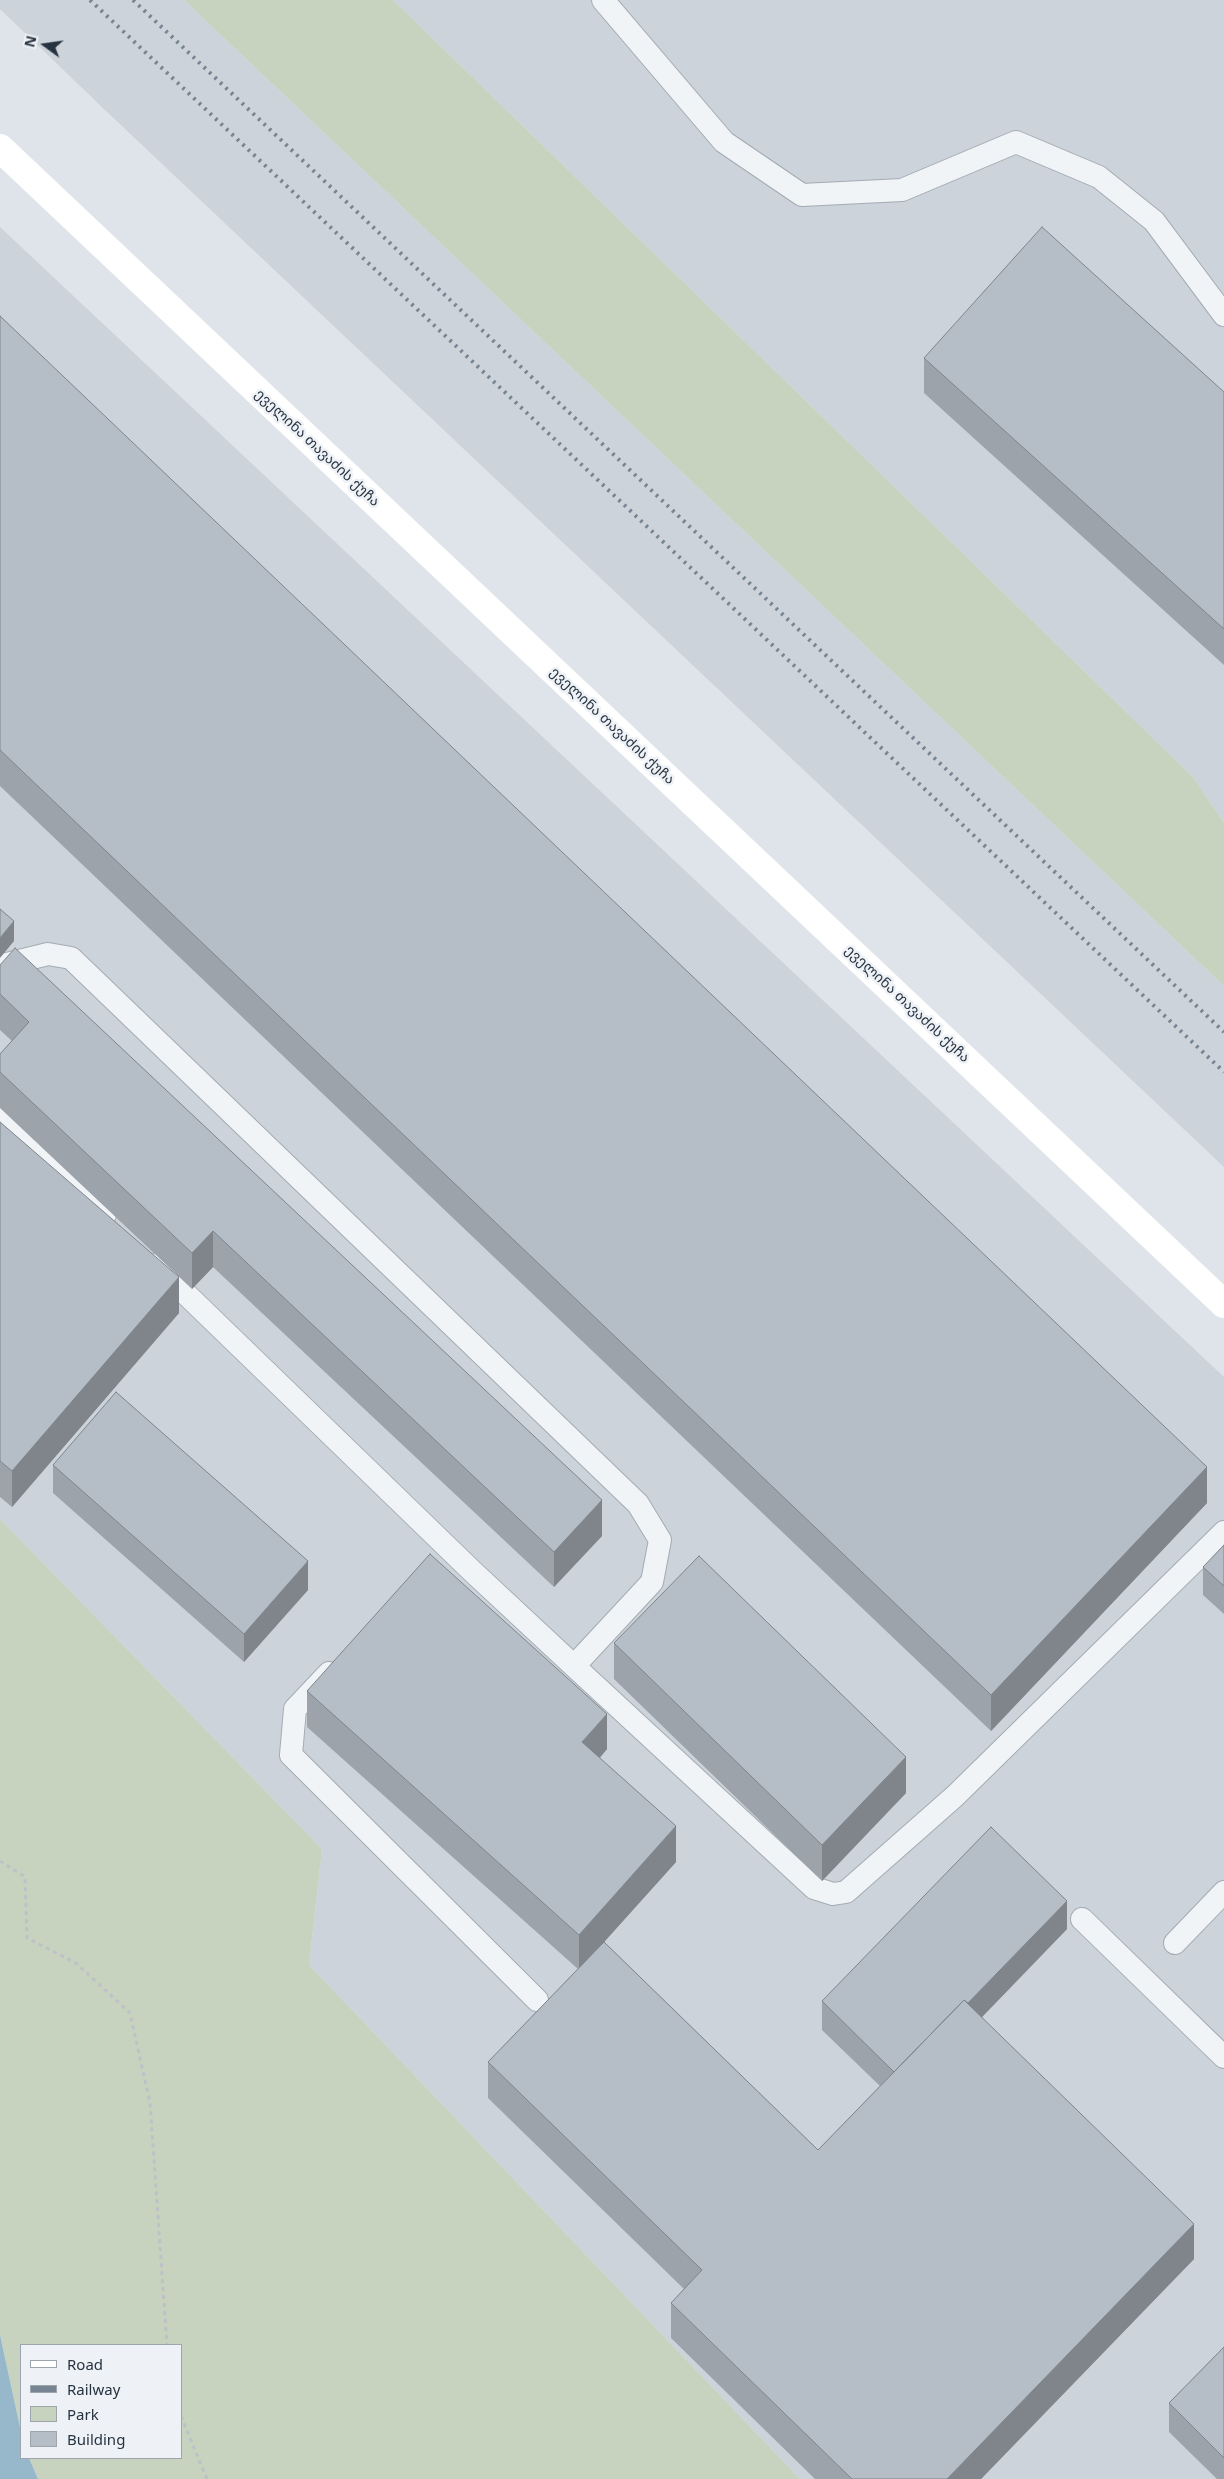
<!DOCTYPE html>
<html>
<head>
<meta charset="utf-8">
<style>
  body { margin:0 }
  #map { position:relative; width:1224px; height:2479px; overflow:hidden; background:#dee4e9; font-family:"Noto Sans",sans-serif }
  canvas { display:block }
  .legend { position:absolute; left:20px; top:2344px; width:162px; height:115px; box-sizing:border-box; background:#eef2f6; border:1px solid #9ea6ad; margin:0; padding:6px 9px; list-style:none; font-size:15px; color:#273340 }
  .legend li { display:flex; align-items:center; gap:10px; height:25px }
  .legend b { width:25px; border:1px solid #9ea6ad }
  .north { position:absolute; left:20px; top:20px; width:50px; height:50px; -webkit-text-stroke:4px #eef2f6; paint-order:stroke; rotate:284deg; font-size:14px; font-weight:700; line-height:20px; text-align:center; color:#273340 }
  .north::after { content:''; display:block; margin:auto; width:18px; height:22px; background:#273340; clip-path:polygon(50% 0,100% 100%,50% 72%,0 100%) }
</style>
</head>
<body>
<div id="map">
<canvas width="1224" height="2479"></canvas>
<ul class="legend">
<li><b style="height:6px;background:#fff"></b>Road</li>
<li><b style="height:6px;background:#778593"></b>Railway</li>
<li><b style="height:14px;background:#c7d3bf"></b>Park</li>
<li><b style="height:14px;background:#b5bec6"></b>Building</li>
</ul>
<div class="north">N</div>
</div>
<script>
const context = document.querySelector('canvas').getContext('2d');
context.lineJoin = 'round';
function fill(path, color) { context.fillStyle = color; context.fill(path, 'evenodd'); }
const poly = rows => new Path2D(rows.map(r => 'M' + r).join(''));
function stroke(path, color, width, dash) { context.strokeStyle = color; context.lineWidth = width; context.lineCap = dash ? 'butt' : 'round'; context.setLineDash(dash || []); context.stroke(path); }
function write(font, color, halo, rows, align = 'center') {
  context.font = font + ' "Noto Sans","Noto Sans Georgian",sans-serif'; context.lineWidth = 5; context.setLineDash([]); context.textBaseline = 'middle'; context.strokeStyle = halo; context.fillStyle = color; for (const [text, x, y, turn = 0] of rows) {
    context.save(); context.translate(x, y); context.rotate((+turn || 0) * Math.PI / 180); context.textAlign = isNaN(turn) ? turn : align; if (halo) context.strokeText(text, 0, 0); context.fillText(text, 0, 0); context.restore();
  }
}
fill(poly([
  [0,0,184,0,1224,986,1224,1167,105,110,0,9],
  [393,0,1224,0,1224,823,1192,776],
  [0,227,1224,1377,1224,2479,800,2479,309,1965,322,1849,0,1519]
]), '#ccd3db');
fill(poly([
  [184,0,393,0,1192,776,1224,823,1224,986],
  [0,1519,322,1849,309,1965,800,2479,38,2479,29,2458,181,2458,181,2345,21,2345,21,2432,0,2335]
]), '#c7d3bf');
fill(poly([
  [0,2335,21,2432,21,2458,29,2458,38,2479,0,2479]
]), '#97b7cb');
const service = poly([
  [603,0,724,142,802,195,902,190,1016,142,1099,177,1154,221,1224,315],
  [0,973,7,964,48,954,71,958,638,1504,660,1540,652,1582,574,1666],
  [0,1117,105,1215],
  [156,1265,472,1571,574,1666,814,1888,833,1894,846,1892,955,1796,1224,1532],
  [329,1673,295,1709,291,1755,537,2000],
  [1082,1919,1224,2057],
  [1175,1943,1224,1892]
]);
stroke(service, '#a3abb3', 24);
stroke(poly([
  [0,1861,25,1877,27,1938,76,1963,130,2013,150,2103,167,2345],
  [181,2416,207,2479]
]), '#bcc2c7', 3, [4, 4]);
stroke(service, '#f1f4f7', 22);
stroke(poly([
  [0,148,1224,1304]
]), '#fff', 28);
stroke(poly([
  [90,0,1224,1072],
  [133,0,1224,1032]
]), '#778593', 4, [2.5, 5]);
fill(poly([
  [0,316,1207,1503,991,1731,0,786],
  [924,358,1224,392,1224,665,924,393],
  [0,965,602,1536,554,1587,213,1267,192,1289,0,1108,0,1054,12,1041,0,1030],
  [0,1122,179,1313,12,1507,0,1497],
  [53,1465,308,1590,244,1662,53,1493],
  [1224,1545,1224,1614,1203,1595,1203,1567],
  [614,1643,906,1793,822,1881,614,1679],
  [307,1691,607,1749,600,1758,676,1862,604,1942,818,2150,880,2086,822,2030,822,2001,1067,1929,982,2017,1194,2259,981,2479,815,2479,671,2338,671,2303,684,2289,488,2098,488,2062,578,1969,307,1727],
  [1224,2347,1224,2479,1217,2479,1169,2432,1169,2403]
]), '#9ca3aa');
fill(poly([
  [14,921,14,941,0,958,0,938],
  [213,1231,213,1267,192,1289,192,1253],
  [179,1277,179,1313,12,1507,12,1471],
  [1207,1467,1207,1503,991,1731,991,1695],
  [602,1500,602,1536,554,1587,554,1552],
  [308,1561,308,1590,244,1662,244,1634],
  [607,1714,607,1749,582,1778,582,1742],
  [906,1757,906,1793,822,1881,822,1845],
  [676,1826,676,1862,579,1970,579,1935],
  [1067,1901,1067,1929,898,2104,898,2075],
  [1194,2224,1194,2259,981,2479,947,2479]
]), '#7f858b');
const building = poly([
  [1042,227,1224,392,1224,629,924,358,1042,227],
  [0,316,1207,1467,991,1695,0,750,0,316],
  [0,909,14,921,0,938,0,909],
  [15,948,602,1500,554,1552,213,1231,192,1253,0,1072,0,1054,29,1022,0,994,0,965,15,948],
  [0,1122,179,1277,12,1471,0,1461,0,1122],
  [116,1392,308,1561,244,1634,53,1465,116,1392],
  [1224,1545,1224,1586,1203,1567,1224,1545],
  [430,1554,607,1714,582,1742,676,1826,579,1935,307,1691,430,1554],
  [699,1556,906,1757,822,1845,614,1643,699,1556],
  [991,1827,1067,1901,968,2003,964,2000,894,2072,822,2001,991,1827],
  [604,1942,818,2150,964,2000,1194,2224,947,2479,852,2479,671,2303,702,2270,488,2062,604,1942],
  [1224,2347,1224,2458,1169,2403,1224,2347]
]);
fill(building, '#b5bec6');
stroke(building, '#7f858b', 1);
write('14px', '#273340', '#eef2f6', [
  ["ეველინა თავაძის ქუჩა",317,448,43],
  ["ეველინა თავაძის ქუჩა",612,726,43],
  ["ეველინა თავაძის ქუჩა",907,1004,43]
]);
</script>
</body>
</html>
